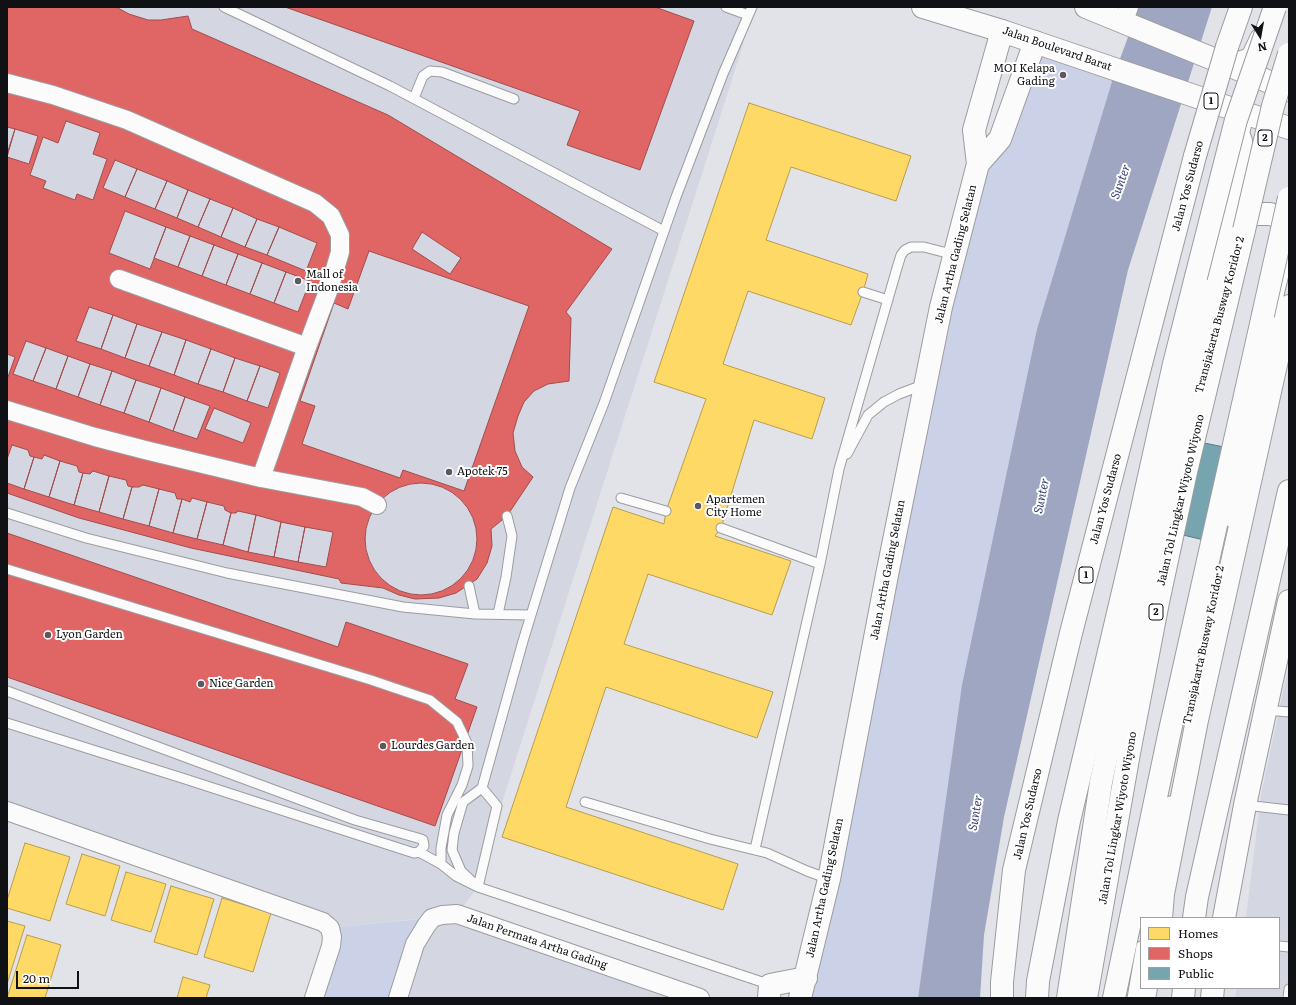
<!DOCTYPE html>
<html>
<head>
<meta charset="utf-8">
<style>
  body { margin:0 }
  #map { position:relative; width:1296px; height:1005px; overflow:hidden; background:#e2e3e8; font-family:Literata,serif }
  canvas { display:block }
  .frame { position:absolute; inset:0; border:8px solid #101114; pointer-events:none }
  .legend { position:absolute; left:1140px; top:917px; width:140px; height:72px; box-sizing:border-box; background:#fff; border:1px solid #9fa0a1; margin:0; padding:5px 7px; list-style:none; font-size:12px; color:#101114 }
  .legend li { display:flex; align-items:center; gap:8px; height:20px }
  .legend b { width:20px; border:1px solid #9fa0a1 }
  .north { position:absolute; left:1240px; top:16px; width:40px; height:40px; -webkit-text-stroke:3px #fff; paint-order:stroke; rotate:169deg; font-size:11px; font-weight:700; line-height:16px; text-align:center; color:#101114 }
  .north::after { content:''; display:block; margin:auto; width:14px; height:18px; background:#101114; clip-path:polygon(50% 0,100% 100%,50% 72%,0 100%) }
  .scale { position:absolute; left:16px; top:971px; width:63px; height:18px; box-sizing:border-box; border:2px solid #101114; border-top:0; padding-left:5px; font-size:12px; line-height:14px; white-space:nowrap; color:#101114; -webkit-text-stroke:3px #fff; paint-order:stroke }
</style>
</head>
<body>
<div id="map">
<canvas width="1296" height="1005"></canvas>
<div class="frame"></div>
<ul class="legend">
<li><b style="height:11px;background:#ffd966"></b>Homes</li>
<li><b style="height:11px;background:#e06666"></b>Shops</li>
<li><b style="height:11px;background:#76a5af"></b>Public</li>
</ul>
<div class="north">N</div>
<div class="scale">20 m</div>
</div>
<script>
const context = document.querySelector('canvas').getContext('2d');
context.lineJoin = 'round';
function fill(path, color) { context.fillStyle = color; context.fill(path, 'evenodd'); }
const poly = rows => new Path2D(rows.map(r => 'M' + r).join(''));
function stroke(path, color, width, dash) { context.strokeStyle = color; context.lineWidth = width; context.lineCap = dash ? 'butt' : 'round'; context.setLineDash(dash || []); context.stroke(path); }
function write(font, color, halo, rows, align = 'center') {
  context.font = font + ' Literata,serif'; context.lineWidth = 4; context.setLineDash([]); context.textBaseline = 'middle'; context.strokeStyle = halo; context.fillStyle = color; for (const [text, x, y, turn = 0] of rows) {
    context.save(); context.translate(x, y); context.rotate((+turn || 0) * Math.PI / 180); context.textAlign = isNaN(turn) ? turn : align; if (halo) context.strokeText(text, 0, 0); context.fillText(text, 0, 0); context.restore();
  }
}
fill(poly([
  [7,7,755,7,480,872,478,887,457,914,700,998,402,998,436,917,330,928,7,811],
  [1289,664,1289,998,1235,998,1237,988,1279,988,1279,918,1246,918,1261,795]
]), '#d4d7e2');
fill(poly([
  [1035,42,1113,78,1037,329,929,930,918,998,800,998,978,164],
  [432,918,402,998,314,998,330,928]
]), '#cbd1e6');
fill(poly([
  [1139,7,1212,7,1128,270,1004,817,984,935,980,998,918,998,962,685,1037,329,1113,78]
]), '#9fa6c1');
const homes = poly([
  [749,103,911,156,896,201,791,167,766,240,868,274,863,292,851,325,748,291,723,364,825,398,812,439,754,420,721,528,715,536,791,561,772,615,648,574,624,644,773,692,757,738,606,687,566,807,738,864,723,910,502,837,613,507,664,524,666,511,706,399,654,382,749,103],
  [7,570,100,603,69,689,7,668,7,570],
  [159,621,275,661,244,748,128,707,159,621],
  [341,682,455,723,426,808,310,768,341,682],
  [25,843,70,857,50,921,7,908,7,900,25,843],
  [82,854,120,866,105,916,66,904,82,854],
  [126,872,166,884,151,932,111,920,126,872],
  [171,886,214,899,197,955,154,942,171,886],
  [222,898,271,913,253,972,204,957,222,898],
  [7,921,25,926,7,984,7,921],
  [27,935,61,945,45,998,7,998,27,935],
  [183,977,210,985,206,998,177,998,183,977]
]);
fill(homes, '#ffd966');
stroke(homes, '#b79d4d', 1);
const shops = poly([
  [7,7,116,7,129,14,148,20,161,20,188,16,192,29,388,115,612,249,566,312,571,318,569,381,548,384,534,391,524,402,518,416,513,433,515,451,522,467,533,477,507,516,491,529,492,546,487,563,477,579,456,593,439,598,415,599,399,595,383,588,341,583,339,579,191,548,79,518,7,493,7,7],
  [285,7,655,7,694,21,640,170,567,145,580,111,285,7],
  [66,121,100,133,93,154,107,159,93,200,77,194,75,200,43,188,46,181,30,175,43,137,58,143,66,121],
  [7,127,15,129,7,154,7,127],
  [15,129,38,136,29,164,7,157,15,129],
  [115,160,137,169,125,197,103,188,115,160],
  [137,169,167,181,155,209,125,197,137,169],
  [167,181,188,190,177,218,155,209,167,181],
  [188,190,210,199,198,227,177,218,188,190],
  [210,199,233,208,221,237,198,227,210,199],
  [233,208,257,219,245,247,221,237,233,208],
  [125,211,166,227,150,269,109,253,125,211],
  [257,219,279,227,267,255,245,247,257,219],
  [166,227,190,236,178,267,154,258,166,227],
  [279,227,317,243,306,271,267,255,279,227],
  [422,232,461,258,450,274,412,249,422,232],
  [190,236,214,245,202,276,178,267,190,236],
  [214,245,238,254,226,285,202,276,214,245],
  [369,251,529,306,464,491,403,470,400,478,302,444,315,406,300,401,334,303,348,309,369,251],
  [238,254,262,263,250,294,226,285,238,254],
  [262,263,286,272,274,303,250,294,262,263],
  [286,272,310,281,298,312,274,303,286,272],
  [89,307,113,315,101,349,76,341,89,307],
  [113,315,137,324,125,358,101,349,113,315],
  [137,324,162,332,149,366,125,358,137,324],
  [162,332,186,340,174,375,149,366,162,332],
  [186,340,211,349,198,384,174,375,186,340],
  [26,341,46,348,33,381,13,374,26,341],
  [46,348,68,356,56,389,33,381,46,348],
  [211,349,235,358,223,392,198,384,211,349],
  [7,354,15,357,8,377,7,377,7,354],
  [68,356,90,364,78,397,56,389,68,356],
  [235,358,260,366,247,401,223,392,235,358],
  [90,364,112,371,100,405,78,397,90,364],
  [260,366,280,373,268,408,247,401,260,366],
  [112,371,136,380,124,413,100,405,112,371],
  [136,380,161,388,149,422,124,413,136,380],
  [161,388,185,397,173,431,149,422,161,388],
  [185,397,210,406,197,439,173,431,185,397],
  [214,408,251,423,243,443,205,429,214,408],
  [12,445,28,450,30,456,34,457,24,489,7,483,7,459,12,445],
  [44,455,60,461,49,497,24,489,34,457,42,459,44,455],
  [60,461,77,466,79,472,83,473,74,505,49,497,60,461],
  [93,471,109,476,99,512,74,505,83,473,90,474,93,471],
  [109,476,126,480,128,486,132,487,123,519,99,512,109,476],
  '365 539a56 56 0 1 1 112 0a56 56 0 1 1-112 0Z',
  [143,485,159,489,149,526,123,519,132,487,139,487,143,485],
  [159,489,175,493,177,499,182,499,173,533,149,526,159,489],
  [192,498,207,502,197,539,173,533,182,499,190,502,192,498],
  [207,502,224,506,225,510,231,513,223,545,197,539,207,502],
  [238,511,256,515,248,552,223,545,231,513,236,513,238,511],
  [256,515,281,522,274,557,248,552,256,515],
  [281,522,305,527,298,562,274,557,281,522],
  [305,527,333,532,326,567,298,562,305,527],
  [7,533,338,647,346,622,468,664,455,699,477,707,435,826,7,677,7,533]
]);
fill(shops, '#e06666');
stroke(shops, '#a24c4d', 1);
const public = poly([
  [1199,442,1229,448,1208,541,1179,534,1199,442]
]);
fill(public, '#76a5af');
stroke(public, '#577980', 1);
const service = poly([
  [224,7,390,86,664,231],
  [726,7,748,15],
  [414,98,423,76,430,71,442,72,514,99],
  [863,292,888,300],
  [847,454,868,415,884,402,899,394,923,385],
  [621,498,666,511],
  [7,513,86,538,227,573,403,607,475,614,530,615],
  [1230,522,1279,295,1289,254],
  [721,528,820,564],
  [7,569,371,680,430,700,457,722,467,743,468,766,462,785,447,815,441,848,441,864],
  [469,586,475,614],
  [498,614,506,577,512,536,507,516],
  [7,691,355,820,421,839,423,840,424,846,419,852,414,853,182,778,7,723],
  [1266,710,1289,712],
  [585,802,710,839,767,853,807,871,829,879],
  [1245,805,1289,810],
  [755,849,820,564,839,469,897,268,901,255,905,250,911,247,924,247,943,252,956,253],
  [419,852,441,864,456,876,478,887,771,985],
  [478,887,461,871,452,850,454,833,463,802,482,788,523,641,570,488,604,403,676,197,723,74,752,7],
  [478,887,497,806,482,788],
  [1146,918,1170,801],
  [1279,946,1289,947],
  [1132,998,1141,946],
  [1288,998,1289,989]
]);
const minor = poly([
  [1123,23,1129,7],
  [7,83,53,95,127,120,315,203,331,216,340,235,340,252,330,286,307,347,261,478],
  [119,279,307,347],
  [7,410,95,437,145,450,261,478,362,497,377,505],
  [7,811,323,922,330,928,332,937,331,946,314,998],
  [398,998,415,944,426,926,432,918,442,915,457,914,700,998]
]);
const tertiary = poly([
  [978,164,1000,139,1035,42],
  [769,998,770,985,806,978],
  [800,998,829,879,887,575,941,307,978,164,974,130,1002,31]
]);
const secondary = poly([
  [923,7,1002,31,1289,128],
  [1086,7,1289,90]
]);
const trunk = poly([
  [1227,47,1241,7],
  [1230,65,1248,60,1253,56,1261,39],
  [1231,224,1242,218,1256,214,1270,214,1283,218,1289,222],
  [1161,918,1163,894,1197,720,1289,306],
  [1194,918,1197,897,1289,491],
  [1224,918,1245,805,1289,601],
  [1002,998,1002,982,1014,870,1071,633,1195,156],
  [1068,998,1101,782,1184,387,1235,206,1241,154,1241,141,1238,133,1242,117],
  [1144,998,1146,988],
  [1183,998,1184,988],
  [1212,998,1213,988]
]);
const motorway = poly([
  [1037,998,1038,981,1069,821,1131,558,1174,364,1196,277],
  [1086,998,1129,753,1158,602,1186,472,1244,230],
  [1114,998,1169,735,1263,315]
]);
stroke(service, '#9a9c9f', 11);
stroke(minor, '#9a9c9f', 20);
stroke(tertiary, '#9a9c9f', 24);
stroke(secondary, '#9a9c9f', 24);
stroke(trunk, '#9a9c9f', 24);
stroke(motorway, '#9a9c9f', 24);
stroke(service, '#fbfbfc', 9);
stroke(minor, '#fbfbfc', 18);
stroke(tertiary, '#fbfbfc', 22);
stroke(secondary, '#fbfbfc', 22);
stroke(trunk, '#fbfbfc', 22);
stroke(motorway, '#fbfbfc', 22);
const trunkBridge = poly([
  [1195,156,1227,47]
]);
const motorwayBridge = poly([
  [1244,230,1273,106,1289,54],
  [1196,277,1236,120,1275,7],
  [1263,315,1289,198]
]);
stroke(trunkBridge, '#9a9c9f', 24, []);
stroke(motorwayBridge, '#9a9c9f', 24, []);
stroke(trunkBridge, '#fbfbfc', 22);
stroke(motorwayBridge, '#fbfbfc', 22);
for (const [x, y, r, color] of [
  [1063,75,4,"#5a5a5e"],
  [298,281,4,"#5a5a5e"],
  [449,472,4,"#5a5a5e"],
  [698,506,4,"#5a5a5e"],
  [48,635,4,"#5a5a5e"],
  [201,684,4,"#5a5a5e"],
  [383,746,4,"#5a5a5e"]
]) { const dot = new Path2D(); dot.arc(x, y, r, 0, 2 * Math.PI); context.fillStyle = color; context.fill(dot); stroke(dot, '#fff', 1.5); }
for (const [x, y, w] of [
  [1211,101,14],
  [1265,138,14],
  [1086,575,14],
  [1156,612,14]
]) { const box = new Path2D(); box.roundRect(x - w / 2, y - 8, w, 16, 3); context.fillStyle = '#fff'; context.fill(box); stroke(box, '#101114', 1); }
write('bold 10px', '#101114', null, [
  ["1",1211,101],
  ["2",1265,138],
  ["1",1086,575],
  ["2",1156,612]
]);
write('11px', '#101114', '#fff', [
  ["Jalan Boulevard Barat",1057,49,19],
  ["Jalan Yos Sudarso",1188,186,-75],
  ["Jalan Artha Gading Selatan",956,254,-76],
  ["Transjakarta Busway Koridor 2",1220,315,-75],
  ["Jalan Yos Sudarso",1106,499,-75],
  ["Jalan Tol Lingkar Wiyoto Wiyono",1181,500,-77],
  ["Jalan Artha Gading Selatan",888,570,-79],
  ["Transjakarta Busway Koridor 2",1204,645,-78],
  ["Jalan Yos Sudarso",1028,814,-77],
  ["Jalan Tol Lingkar Wiyoto Wiyono",1118,818,-80],
  ["Jalan Artha Gading Selatan",825,888,-78],
  ["Jalan Permata Artha Gading",537,942,19]
]);
write('11px', '#101114', '#fff', [
  ["MOI Kelapa",1055,69,"right"],
  ["Gading",1055,82,"right"],
  ["Mall of",306,275],
  ["Indonesia",306,288],
  ["Apotek 75",457,472],
  ["Apartemen",706,500],
  ["City Home",706,513],
  ["Lyon Garden",56,635],
  ["Nice Garden",209,684],
  ["Lourdes Garden",391,746]
], 'left');
write('italic 12px', '#374273', '#fff', [
  ["Sunter",1121,182,-70],
  ["Sunter",1042,496,-78],
  ["Sunter",976,813,-80]
]);
</script>
</body>
</html>
